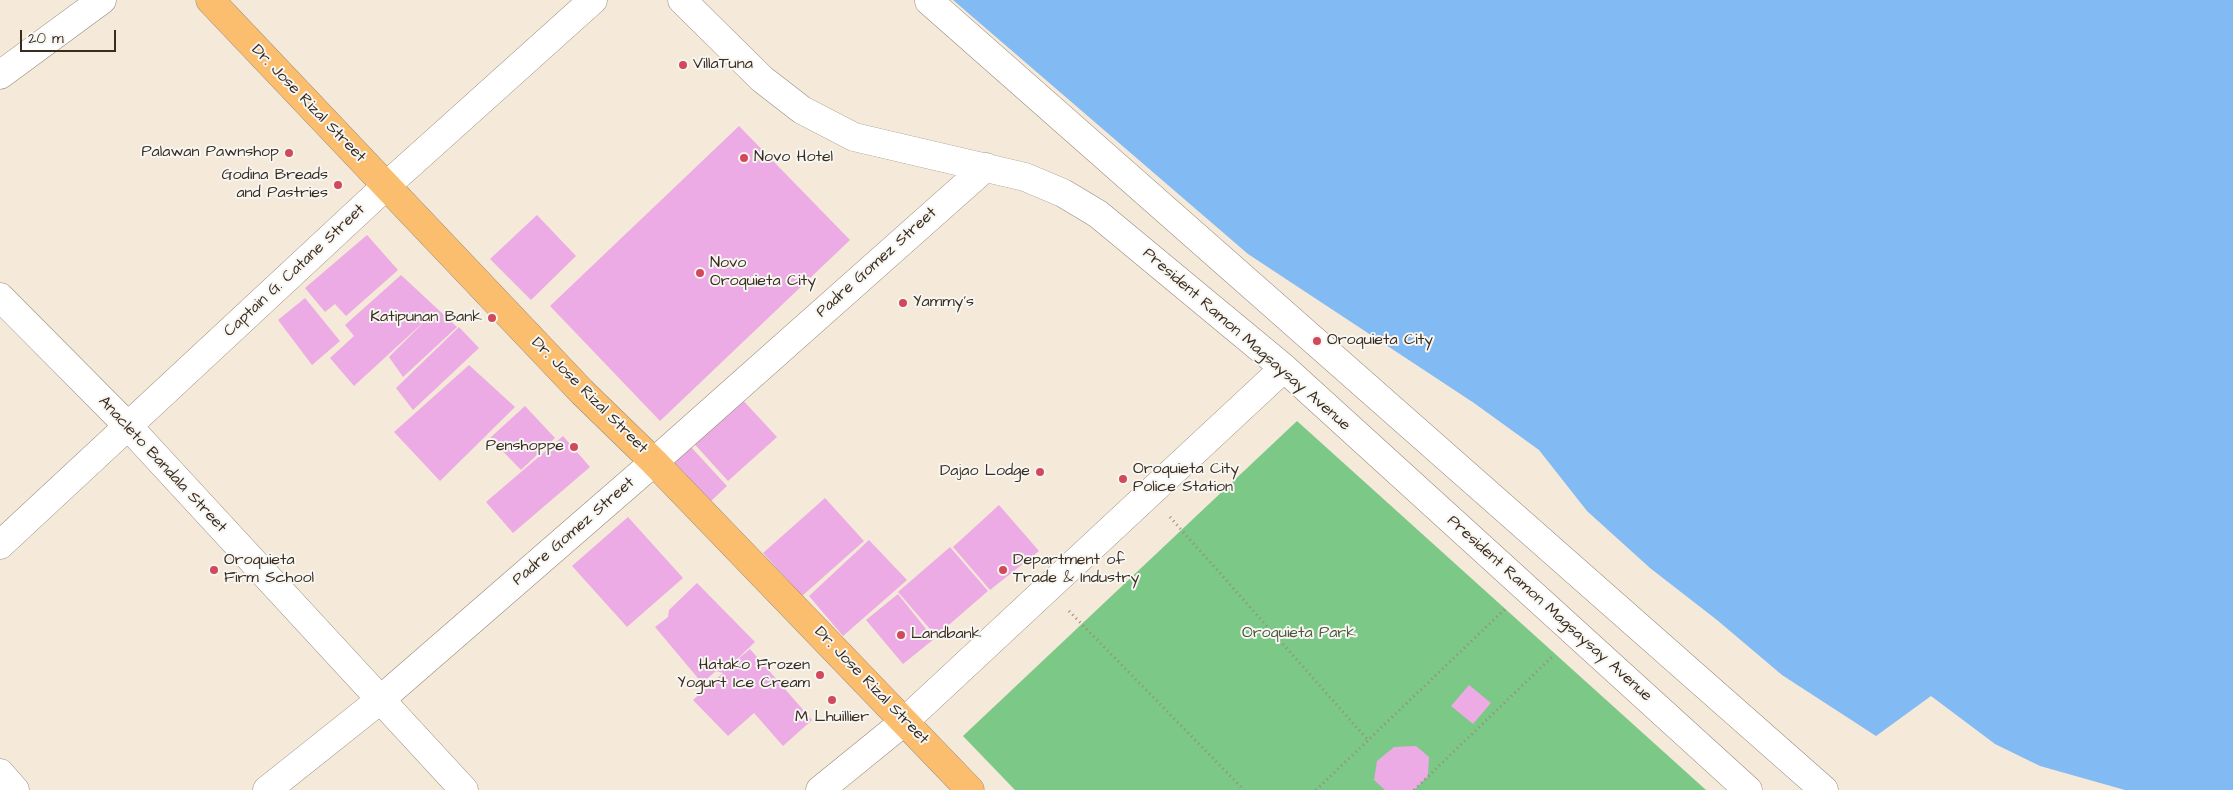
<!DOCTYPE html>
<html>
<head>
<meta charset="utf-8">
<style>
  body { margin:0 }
  #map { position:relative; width:2233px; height:790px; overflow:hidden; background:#f5e9d9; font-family:"Architects Daughter",sans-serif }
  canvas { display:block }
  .scale { position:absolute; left:20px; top:30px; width:96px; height:22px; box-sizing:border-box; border:2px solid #3b2a1e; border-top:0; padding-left:6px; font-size:15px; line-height:18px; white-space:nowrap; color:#3b2a1e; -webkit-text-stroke:4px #f6f6f2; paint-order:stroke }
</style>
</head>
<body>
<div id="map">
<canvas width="2233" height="790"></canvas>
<div class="scale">20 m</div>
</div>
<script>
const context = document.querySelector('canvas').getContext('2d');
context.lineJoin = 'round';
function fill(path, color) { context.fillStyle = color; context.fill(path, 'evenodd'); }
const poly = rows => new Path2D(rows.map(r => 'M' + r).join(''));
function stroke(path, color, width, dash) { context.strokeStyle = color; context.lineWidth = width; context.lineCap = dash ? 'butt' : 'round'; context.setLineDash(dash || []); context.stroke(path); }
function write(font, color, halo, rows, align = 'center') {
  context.font = font + ' "Architects Daughter",sans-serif'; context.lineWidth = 4; context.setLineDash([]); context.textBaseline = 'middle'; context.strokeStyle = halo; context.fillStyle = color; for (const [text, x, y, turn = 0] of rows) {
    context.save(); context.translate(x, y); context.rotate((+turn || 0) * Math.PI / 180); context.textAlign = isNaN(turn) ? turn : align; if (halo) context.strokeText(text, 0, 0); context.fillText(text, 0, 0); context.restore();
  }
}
fill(poly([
  [1297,421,1706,790,1015,790,963,736]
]), '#7cc886');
fill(poly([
  [953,0,2233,0,2233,790,2125,790,2040,766,1995,744,1931,696,1876,736,1782,675,1717,620,1650,568,1587,511,1539,450,1474,403,1248,254]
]), '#82baf3');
fill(poly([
  [739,126,850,240,660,421,550,306],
  [537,215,576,256,531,300,490,259],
  [367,235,398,270,346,316,335,304,325,312,305,288],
  [401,275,457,327,403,377,389,357,427,319,354,386,330,358,354,336,345,325],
  [305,298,340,341,312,365,278,320],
  [459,327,479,348,413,410,396,388],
  [469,365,515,407,440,481,394,432],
  [739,396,777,437,728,481,690,439],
  [525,406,555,438,521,470,490,438],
  [563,436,590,467,513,533,486,502],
  [690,446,727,486,711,501,673,461],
  [825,498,864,541,802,596,763,553],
  [999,505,1039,551,990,590,953,547],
  [628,517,683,578,627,627,572,566],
  [869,540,907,580,843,636,809,596],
  [950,547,988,591,936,636,898,592],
  [697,583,755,642,732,664,750,649,812,720,783,746,754,713,728,736,693,700,723,673,716,671,702,683,655,627,668,617,669,610],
  [898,594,934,639,903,664,866,620],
  [1469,685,1491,703,1473,724,1451,706],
  [1416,746,1429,757,1428,776,1414,790,1385,790,1374,780,1377,761,1394,747]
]), '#ecabe4');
const minor = poly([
  [682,0,762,79,802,110,854,137,1025,177,1063,193,1098,214,1284,368,1748,790],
  [929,1,1824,790],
  [0,75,102,0],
  [0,297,128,426,464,790],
  [0,545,386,186,593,0],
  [0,773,15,790],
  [267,790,380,700,654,462,986,167],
  [820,790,905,721,1284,368]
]);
const highway = poly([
  [210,0,582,392,654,462,970,790]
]);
stroke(minor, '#988a7c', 29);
stroke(highway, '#988a7c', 29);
stroke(poly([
  [1170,517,1368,740],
  [1069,611,1244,790],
  [1316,790,1505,609],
  [1414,790,1554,655]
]), '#988a7c', 3, [1, 4]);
stroke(minor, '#fff', 28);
stroke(highway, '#fbbe6e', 28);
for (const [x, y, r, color] of [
  [683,65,5,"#d1495b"],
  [289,153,5,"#d1495b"],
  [744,158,5,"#d1495b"],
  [338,185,5,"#d1495b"],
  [700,273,5,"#d1495b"],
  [903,303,5,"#d1495b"],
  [492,318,5,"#d1495b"],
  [1317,341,5,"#d1495b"],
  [574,447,5,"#d1495b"],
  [1040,472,5,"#d1495b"],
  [1123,479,5,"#d1495b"],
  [214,570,5,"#d1495b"],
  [1003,570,5,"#d1495b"],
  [901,635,5,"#d1495b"],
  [820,675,5,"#d1495b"],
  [832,700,5,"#d1495b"]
]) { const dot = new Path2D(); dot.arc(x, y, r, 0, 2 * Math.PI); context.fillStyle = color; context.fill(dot); stroke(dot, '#f6f6f2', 2); }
write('16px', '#3b2a1e', '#f6f6f2', [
  ["VillaTuna",693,65],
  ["Palawan Pawnshop",279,153,"right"],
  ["Novo Hotel",754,158],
  ["Godina Breads",328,176,"right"],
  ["and Pastries",328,194,"right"],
  ["Novo",710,264],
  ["Oroquieta City",710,282],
  ["Yammy's",913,303],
  ["Katipunan Bank",482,318,"right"],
  ["Oroquieta City",1327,341],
  ["Penshoppe",564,447,"right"],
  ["Oroquieta City",1133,470],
  ["Police Station",1133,488],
  ["Dajao Lodge",1030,472,"right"],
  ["Oroquieta",224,561],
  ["Firm School",224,579],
  ["Department of",1013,561],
  ["Trade & Industry",1013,579],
  ["Landbank",911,635],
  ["Hatako Frozen",810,666,"right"],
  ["Yogurt Ice Cream",810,684,"right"],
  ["M Lhuillier",832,718,"center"]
], 'left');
write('16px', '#3b2a1e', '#f6f6f2', [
  ["Dr. Jose Rizal Street",308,104,46],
  ["Padre Gomez Street",877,263,-42],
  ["Captain G. Catane Street",295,271,-43],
  ["President Ramon Magsaysay Avenue",1246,340,41],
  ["Dr. Jose Rizal Street",589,396,45],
  ["Anacleto Bandala Street",162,465,47],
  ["Padre Gomez Street",574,532,-41],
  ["President Ramon Magsaysay Avenue",1549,609,42],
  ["Dr. Jose Rizal Street",871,686,46]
]);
write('16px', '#4e593d', '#f6f6f2', [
  ["Oroquieta Park",1299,634]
]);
</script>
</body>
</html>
